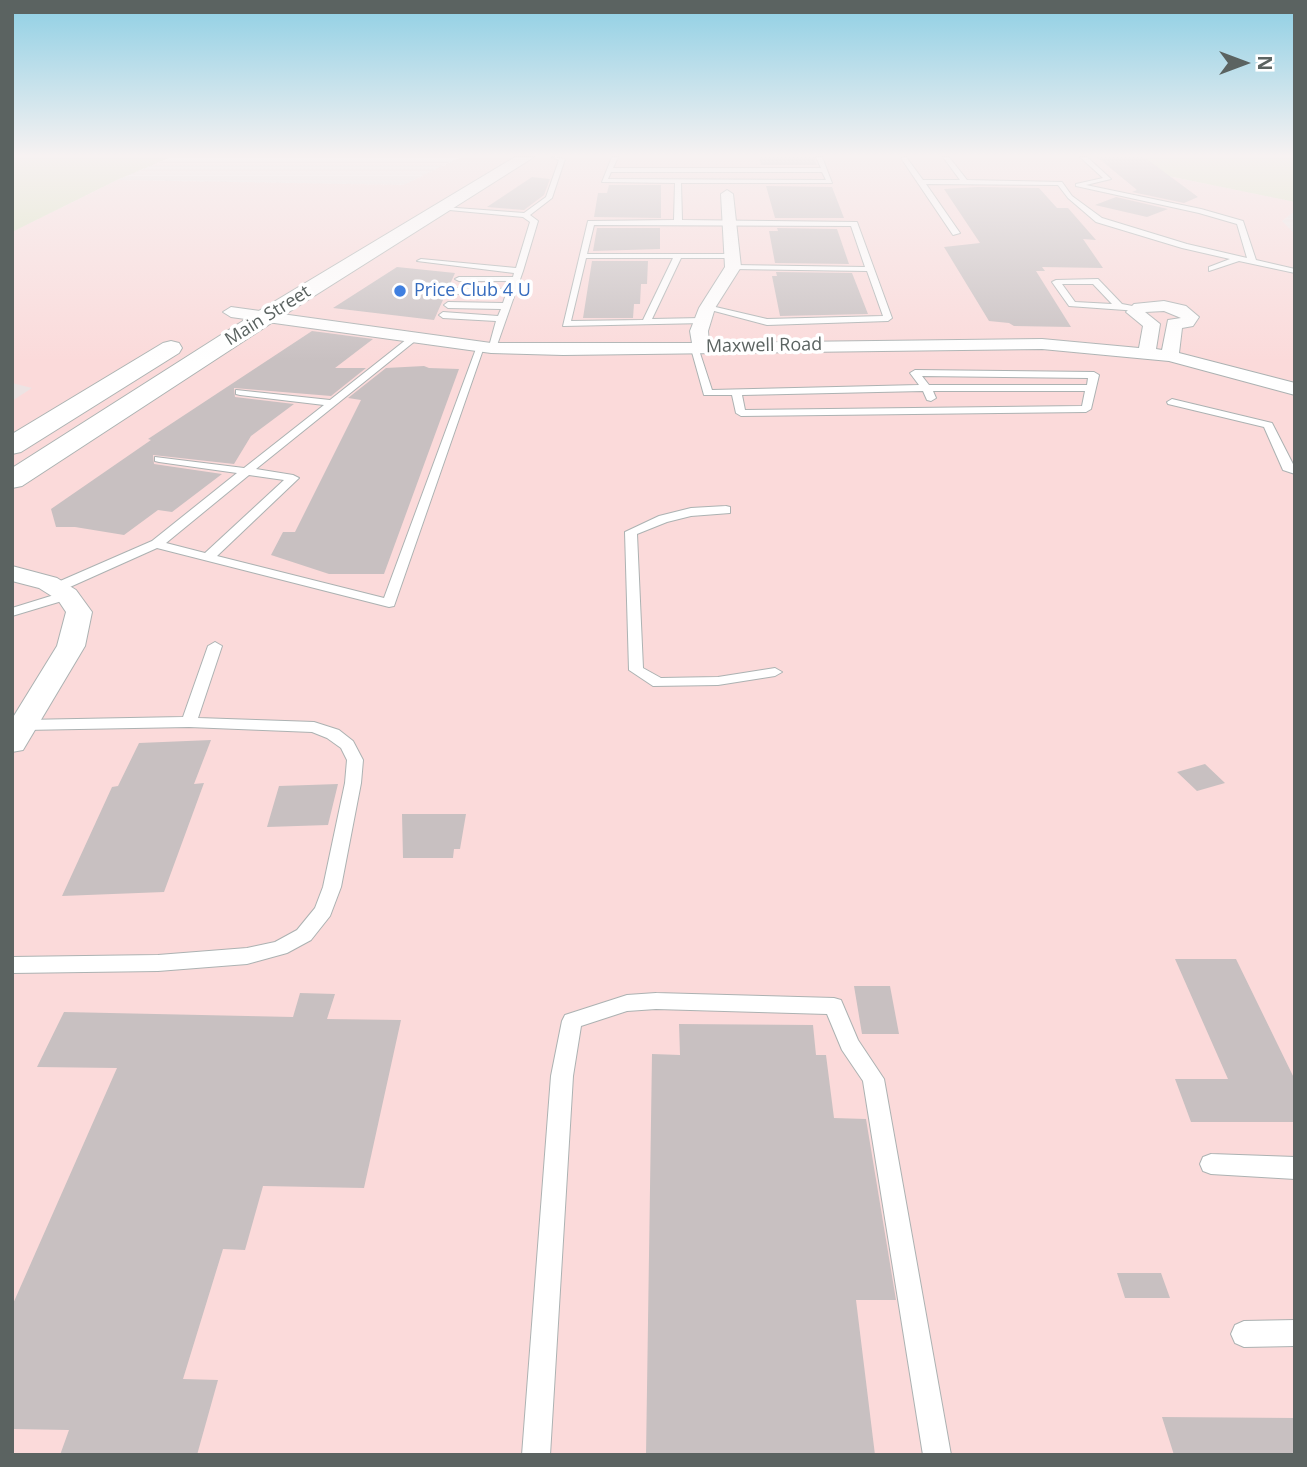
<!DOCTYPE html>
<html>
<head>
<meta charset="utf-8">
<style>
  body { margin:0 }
  #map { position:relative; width:1307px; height:1467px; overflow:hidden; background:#ede3e3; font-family:"Open Sans",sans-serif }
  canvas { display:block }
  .frame { position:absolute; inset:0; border:14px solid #5b6361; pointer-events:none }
  .north { position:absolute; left:1209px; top:28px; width:70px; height:70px; -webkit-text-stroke:5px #fff; paint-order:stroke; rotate:90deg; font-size:19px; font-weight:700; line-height:28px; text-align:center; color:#5b6361 }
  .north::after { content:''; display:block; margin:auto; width:24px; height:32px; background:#5b6361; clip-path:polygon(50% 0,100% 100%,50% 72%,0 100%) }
</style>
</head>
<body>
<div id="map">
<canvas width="1307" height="1467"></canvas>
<div class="frame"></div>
<div class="north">N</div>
</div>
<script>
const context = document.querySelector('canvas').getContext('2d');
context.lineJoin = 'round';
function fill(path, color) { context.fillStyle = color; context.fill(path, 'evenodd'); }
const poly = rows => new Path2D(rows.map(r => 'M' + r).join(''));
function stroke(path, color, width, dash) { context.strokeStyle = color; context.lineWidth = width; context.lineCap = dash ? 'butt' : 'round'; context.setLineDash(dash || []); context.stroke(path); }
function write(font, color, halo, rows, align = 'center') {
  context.font = font + ' "Open Sans",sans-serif'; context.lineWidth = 7; context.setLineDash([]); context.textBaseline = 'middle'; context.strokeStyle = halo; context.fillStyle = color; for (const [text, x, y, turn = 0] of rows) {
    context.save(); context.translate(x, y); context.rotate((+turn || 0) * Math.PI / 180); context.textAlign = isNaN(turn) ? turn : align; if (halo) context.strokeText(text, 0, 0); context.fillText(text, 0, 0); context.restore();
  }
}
fill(poly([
  [461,157,1143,157,1168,176,1295,202,1295,211,1282,221,1295,234,1295,1455,12,1455,12,401,32,388,12,383,12,232,117,180,404,185]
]), '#fbdada');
fill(poly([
  [12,157,171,157,117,180,12,232],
  [1143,157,1295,157,1295,202,1168,176]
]), '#dbe3c1');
fill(poly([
  [759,157,814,157,817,165,761,165],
  [1097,157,1144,157,1198,197,1184,203,1132,192,1137,190],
  [532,177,550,179,544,195,524,210,487,207],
  [609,185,661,185,661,218,594,217,598,193,607,193],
  [766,186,832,187,844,218,775,218],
  [978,187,1039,188,1057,208,1068,208,1096,240,1083,239,1103,268,1042,267,1045,271,1036,271,1071,327,1014,326,1009,323,989,321,944,247,980,243,944,189],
  [1116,197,1168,209,1147,217,1095,205],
  [597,228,660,228,660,249,593,251],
  [777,228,837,229,849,264,775,263,769,231,778,231],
  [592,261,648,261,647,284,641,284,640,304,634,304,633,318,583,318],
  [397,267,455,273,434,320,333,308],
  [776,272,852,273,868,314,780,316,772,276,777,276],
  [312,331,373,339,335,368,366,368,331,396,234,388,235,397,294,404,251,436,234,464,153,455,154,464,222,474,172,512,158,510,124,535,75,527,56,527,51,509,151,440,148,439],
  [424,366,429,368,459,369,384,574,329,574,271,555,283,532,295,532,361,400,348,398,386,368],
  [211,740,194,784,204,783,164,892,62,896,112,787,118,786,139,743],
  [1205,764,1225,783,1197,791,1177,772],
  [338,784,328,825,267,827,279,786],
  [402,814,466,814,460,849,454,849,453,858,403,858],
  [1175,959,1236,959,1295,1080,1295,1122,1191,1122,1175,1079,1228,1079],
  [854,986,890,986,899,1034,862,1034],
  [300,993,335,994,327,1019,401,1020,364,1188,263,1186,245,1250,223,1249,183,1379,218,1380,197,1455,60,1455,69,1430,12,1429,12,1306,117,1068,37,1067,64,1012,293,1017],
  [679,1024,813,1025,816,1055,826,1055,834,1118,866,1119,896,1300,856,1300,875,1455,646,1455,652,1054,680,1055],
  [1117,1273,1161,1273,1170,1298,1125,1298],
  [1162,1417,1295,1418,1295,1455,1174,1455]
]), '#c8c0c1');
const service = poly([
  [552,157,565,159,552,198,530,215,538,221,523,271,496,348,488,350,496,321,443,318,439,315,443,312,498,316,501,309,448,308,444,305,448,302,503,303,506,294,455,294,451,291,455,288,508,289,511,281,459,281,455,279,459,277,513,277,514,273,417,261,421,259,516,268,530,222,523,217,439,209,443,207,524,213,546,197,559,160,552,157],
  [612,157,618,157,613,168,821,168,816,157,822,157,832,183,681,183,682,220,857,222,892,318,888,321,767,325,703,308,707,305,767,319,883,316,867,271,733,269,729,267,733,265,865,267,851,226,594,225,587,254,733,254,737,256,733,258,681,258,652,319,702,318,705,319,705,323,563,326,588,221,674,220,675,183,602,182,612,157],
  [611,172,822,172,826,180,608,179,611,172],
  [586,258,673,258,643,320,571,321,586,258],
  [906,157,923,180,960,180,943,157,949,157,967,180,1062,182,1072,196,1102,218,1187,244,1247,258,1237,224,1199,213,1076,186,1076,184,1103,178,1080,157,1087,157,1111,179,1086,185,1201,209,1243,221,1256,260,1295,269,1295,273,1239,261,1209,271,1209,267,1230,259,1182,248,1096,222,1068,198,1058,185,926,184,960,233,953,235,901,158,906,157],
  [1098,279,1122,304,1143,308,1139,311,1069,306,1052,282,1056,280,1098,279],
  [1062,284,1093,284,1112,304,1075,302,1062,284],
  [412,335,420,337,256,469,293,475,299,478,217,556,384,598,477,346,485,344,394,606,389,607,157,548,61,591,51,591,51,585,152,541,237,473,159,462,155,461,155,457,244,468,324,405,240,395,236,394,236,390,330,400,412,335],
  [249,475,284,480,205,553,166,543,249,475],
  [690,345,698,347,712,390,919,385,910,373,915,370,1094,372,1099,375,1091,409,1086,412,741,416,736,413,732,395,704,395,690,345],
  [922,376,1088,378,1087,385,929,385,922,376],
  [923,391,927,400,931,401,936,398,933,391,1085,391,1082,406,745,410,742,395,923,391],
  [1172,399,1272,423,1295,468,1295,474,1283,470,1264,427,1168,404,1167,402,1172,399],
  [726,506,730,507,730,513,691,516,667,522,637,534,643,668,661,678,718,677,775,668,782,672,775,676,718,685,653,686,629,670,625,532,659,516,691,508,726,506],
  [67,591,74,595,72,598,12,616,12,608,67,591],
  [215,642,222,646,198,718,314,722,339,730,353,741,363,760,361,783,341,887,330,916,311,940,287,953,247,964,158,971,12,973,12,957,158,955,247,948,275,942,297,930,315,908,323,887,345,783,347,760,341,748,327,738,312,732,189,727,24,730,16,725,24,720,183,717,208,646,215,642],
  [656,993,834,998,841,1000,858,1040,884,1079,951,1455,923,1455,863,1081,842,1050,827,1014,656,1009,627,1011,581,1026,573,1076,550,1455,522,1455,551,1076,562,1021,565,1015,627,995,656,993],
  [1211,1154,1295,1157,1295,1179,1211,1174,1203,1171,1200,1164,1203,1157,1211,1154],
  [1295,1320,1295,1346,1244,1347,1235,1343,1231,1334,1235,1325,1244,1321,1295,1320]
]);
const minor = poly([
  [727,190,733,194,741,267,715,308,708,331,709,343,1042,339,1139,348,1143,326,1126,312,1134,304,1164,301,1186,306,1199,317,1193,326,1182,328,1179,353,1295,383,1295,395,1169,361,1042,349,563,355,491,353,231,317,223,312,231,307,491,343,692,343,690,331,699,308,725,267,721,194,727,190],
  [1164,311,1181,318,1168,320,1162,350,1156,349,1160,324,1145,312,1164,311],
  [12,566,57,578,76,590,92,612,85,646,23,750,12,752,12,719,57,646,66,612,58,600,39,588,12,581,12,566]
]);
const secondary = poly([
  [515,157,534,157,273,322,22,486,12,488,12,468,257,312,515,157],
  [171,341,179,343,182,348,179,353,21,452,12,454,12,434,163,343,171,341]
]);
stroke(service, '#acb2b2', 2);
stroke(minor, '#acb2b2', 2);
stroke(secondary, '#acb3b2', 2);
fill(service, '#fff');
fill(minor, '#fff');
fill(secondary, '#fff');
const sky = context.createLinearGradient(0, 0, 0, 362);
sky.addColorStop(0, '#8ecfe4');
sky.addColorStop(0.43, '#f7f2f2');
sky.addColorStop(1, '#f7f2f200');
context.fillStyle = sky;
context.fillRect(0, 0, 1307, 362);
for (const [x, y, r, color] of [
  [400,291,7,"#3f7fe0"]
]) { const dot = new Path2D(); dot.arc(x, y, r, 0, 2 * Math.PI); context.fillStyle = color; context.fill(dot); stroke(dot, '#fff', 2.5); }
write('18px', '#366cbe', '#fff', [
  ["Price Club 4 U",414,291]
], 'left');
write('18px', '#5b6361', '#fff', [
  ["Main Street",268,316,-32],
  ["Maxwell Road",764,346,-1]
]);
</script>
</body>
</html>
